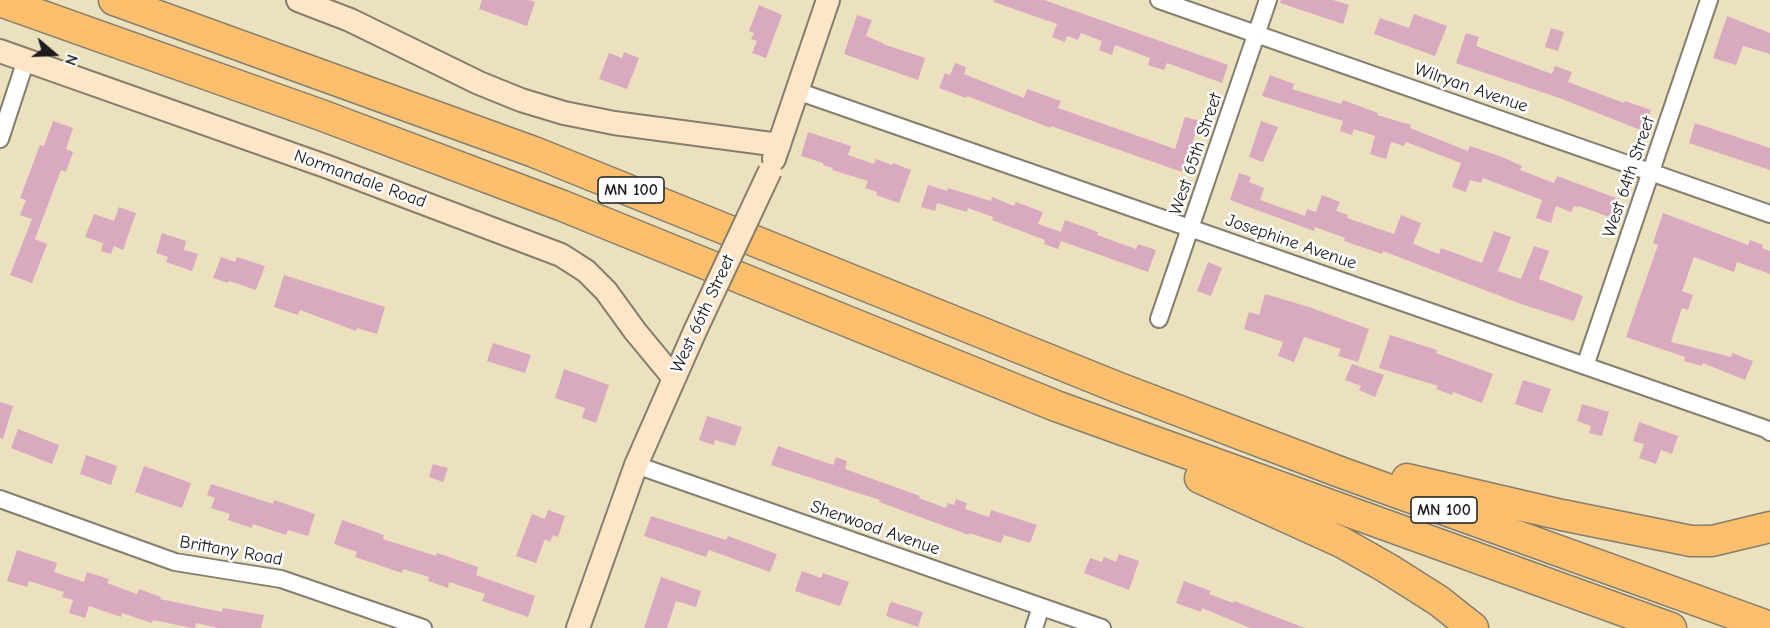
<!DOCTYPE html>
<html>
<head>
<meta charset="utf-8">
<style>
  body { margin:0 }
  #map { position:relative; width:1770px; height:628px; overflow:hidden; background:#ebe1bf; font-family:"Comic Neue",sans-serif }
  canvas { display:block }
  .north { position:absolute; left:24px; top:24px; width:60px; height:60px; -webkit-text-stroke:4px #fff; paint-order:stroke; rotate:109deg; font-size:16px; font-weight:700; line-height:24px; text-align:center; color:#1c1c1c }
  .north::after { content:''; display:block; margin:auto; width:21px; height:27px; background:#1c1c1c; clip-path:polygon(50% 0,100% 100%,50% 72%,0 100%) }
</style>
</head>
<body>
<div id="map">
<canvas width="1770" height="628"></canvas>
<div class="north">N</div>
</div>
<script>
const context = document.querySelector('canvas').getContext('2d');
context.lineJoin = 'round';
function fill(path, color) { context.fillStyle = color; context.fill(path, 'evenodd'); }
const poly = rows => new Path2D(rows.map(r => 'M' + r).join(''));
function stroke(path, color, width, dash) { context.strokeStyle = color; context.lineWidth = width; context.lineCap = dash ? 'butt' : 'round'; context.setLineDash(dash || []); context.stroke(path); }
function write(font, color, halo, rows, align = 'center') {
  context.font = font + ' "Comic Neue",sans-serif'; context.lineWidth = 5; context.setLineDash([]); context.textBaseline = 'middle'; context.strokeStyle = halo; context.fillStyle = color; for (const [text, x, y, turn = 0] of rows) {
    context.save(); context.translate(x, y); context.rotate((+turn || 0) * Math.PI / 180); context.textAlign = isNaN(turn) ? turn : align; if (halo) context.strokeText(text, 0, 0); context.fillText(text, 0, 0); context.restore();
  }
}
fill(poly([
  [482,0,529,0,535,2,527,26,479,9],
  [994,0,1044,0,1228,65,1222,83,1167,63,1164,70,1148,65,1150,58,1115,45,1112,55,1099,50,1102,41,1081,33,1078,40,1067,36,1065,42,1052,37,1057,24,994,2],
  [1281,0,1333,0,1349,5,1343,24,1280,3],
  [759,5,782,15,766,58,752,53,757,41,751,39,754,33,749,31],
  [1414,14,1447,26,1435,56,1374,34,1380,18,1409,28],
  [857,15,872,20,866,36,883,43,883,44,925,58,918,80,844,54],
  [1727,16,1770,33,1770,54,1743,46,1736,65,1713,58],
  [1551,28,1564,32,1558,51,1545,47],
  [1466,33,1479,37,1476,46,1552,74,1555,66,1572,72,1568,82,1624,103,1625,101,1651,110,1643,131,1562,99,1456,63],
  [624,52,639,58,627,89,599,79,609,53,622,58],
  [955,63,966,67,964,74,1024,98,1027,89,1061,101,1058,108,1175,149,1185,117,1200,121,1182,172,1051,126,1051,128,967,96,966,98,939,88,945,73,950,75],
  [1270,75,1294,84,1292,89,1341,104,1343,100,1378,113,1377,115,1411,125,1410,128,1468,151,1470,146,1502,157,1522,166,1520,170,1554,183,1557,176,1619,199,1612,218,1579,206,1578,207,1574,206,1571,212,1556,206,1551,223,1536,218,1542,200,1483,178,1481,183,1470,180,1466,192,1452,187,1461,163,1406,142,1404,146,1391,142,1386,159,1370,154,1375,136,1354,129,1352,135,1340,131,1343,121,1262,96],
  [53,121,73,128,66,149,73,152,66,172,61,170,35,239,47,244,32,283,10,275,32,219,20,215,26,200,20,198,40,145,44,146],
  [1261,121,1278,127,1263,162,1249,157],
  [1695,123,1770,148,1770,170,1689,143],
  [808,132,851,146,848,155,874,164,876,159,892,165,893,163,911,170,899,203,876,195,877,192,865,188,868,181,832,170,833,168,823,165,823,163,801,156],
  [1239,173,1251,177,1249,182,1264,188,1260,200,1305,216,1307,209,1316,212,1322,195,1340,202,1336,211,1348,215,1347,218,1394,234,1401,215,1421,223,1413,244,1439,254,1441,248,1482,263,1494,231,1511,237,1498,271,1521,279,1534,246,1549,251,1539,279,1583,296,1574,321,1521,304,1383,251,1382,254,1344,241,1345,238,1315,227,1314,231,1230,200],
  [928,185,947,191,948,188,991,201,992,197,1014,206,1016,202,1043,212,1038,224,1061,232,1065,220,1098,232,1097,235,1136,249,1138,244,1156,250,1148,272,1061,241,1058,249,1044,244,1045,240,992,220,993,217,968,208,967,212,937,203,935,211,921,207],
  [119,207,136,213,123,250,114,246,111,254,101,251,103,243,85,237,94,214,114,221],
  [1663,213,1748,245,1750,240,1763,245,1762,248,1770,251,1770,274,1737,262,1734,272,1694,257,1682,291,1693,295,1688,310,1682,308,1671,342,1731,357,1732,353,1753,361,1745,380,1703,363,1702,366,1684,361,1685,357,1626,337,1658,245,1653,243],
  [162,233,186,241,184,250,198,254,192,271,166,262,168,257,156,253],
  [221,257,235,262,237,257,265,266,256,290,229,281,228,283,213,278],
  [1208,262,1222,268,1211,296,1197,291],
  [284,275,385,307,377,334,357,328,356,331,300,310,298,315,274,307],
  [1265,294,1309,307,1369,329,1358,362,1338,356,1341,349,1304,337,1294,362,1278,356,1283,342,1244,329,1249,312,1259,315],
  [1390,335,1437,350,1436,353,1493,374,1482,403,1453,392,1452,395,1436,389,1438,386,1379,368],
  [493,343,531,355,525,373,487,361],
  [1352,364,1384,375,1375,397,1359,390,1361,386,1345,380],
  [564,369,609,385,596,423,582,418,585,408,555,398],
  [1523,380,1551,389,1542,413,1515,404],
  [0,402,13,406,3,439,0,438],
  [1582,404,1609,412,1602,436,1589,433,1591,426,1577,421],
  [707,416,742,427,735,446,715,440,714,445,699,440],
  [1639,422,1678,436,1672,454,1661,450,1656,464,1639,458,1644,444,1633,441],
  [18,429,59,445,52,464,11,448],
  [778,446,833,465,836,457,847,461,845,469,920,496,919,498,946,508,948,503,954,505,956,499,967,503,965,509,989,517,991,510,1037,525,1030,543,1004,535,1001,543,969,533,969,535,879,502,880,500,771,465],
  [86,455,117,466,111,485,80,474],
  [433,464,448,468,443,482,429,477],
  [144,466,191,483,182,508,135,492],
  [211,484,273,504,274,500,315,514,308,536,288,530,286,535,253,524,252,528,228,520,230,514,211,508,215,498,207,495],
  [548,510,565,516,558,537,553,535,550,542,545,539,536,563,516,556,532,514,545,519],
  [651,516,726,540,728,536,777,554,770,572,709,550,706,557,644,536],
  [342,520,384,535,383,539,436,556,437,553,478,567,476,575,535,596,528,617,482,601,485,594,449,582,448,588,428,581,429,577,403,569,402,573,355,557,357,552,334,544],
  [17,550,57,563,54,572,84,582,87,572,109,579,107,583,137,594,139,589,161,597,160,599,222,612,223,608,264,615,261,628,218,628,196,623,195,628,192,628,153,620,152,623,122,613,121,617,89,606,85,618,69,613,73,600,62,597,64,592,29,581,27,587,7,581],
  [1119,554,1139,561,1129,590,1084,573,1090,558,1102,562,1104,557,1116,562],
  [802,571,821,578,823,573,849,582,840,606,795,591],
  [661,577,701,591,696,607,676,601,667,628,644,628],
  [1184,581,1211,591,1209,594,1233,603,1234,601,1305,628,1250,628,1202,608,1201,612,1176,603],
  [892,602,923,612,918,627,886,616,890,603]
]), '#d9a9c0');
const street = poly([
  [1159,0,1770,214],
  [797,91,1766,429,1770,432],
  [0,139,26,60],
  [1159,319,1268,0],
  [1585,366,1709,0],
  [636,465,1102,628],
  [0,499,175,562,281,579,423,628],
  [1034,628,1041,607]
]);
const secondary = poly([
  [298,0,350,20,479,83,521,100,564,113,614,123,779,145],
  [0,51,328,167,561,255,586,271,606,291,635,331,673,377],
  [774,159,828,0],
  [578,628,636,465,695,331]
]);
const highway = poly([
  [114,0,534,152,1119,388,1340,472,1770,627],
  [0,1,321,115,563,206,1056,406,1671,628],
  [1200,478,1341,542,1387,568,1439,601,1473,628],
  [1407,479,1562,515,1691,541,1712,541,1770,527]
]);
stroke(street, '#847e6e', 20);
stroke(secondary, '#847e6e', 26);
stroke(highway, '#847e6e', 33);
stroke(street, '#fff', 16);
stroke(secondary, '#fde5c5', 22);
stroke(highway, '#fabe6d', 30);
const secondaryBridge = poly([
  [695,331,770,171]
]);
stroke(secondaryBridge, '#847e6e', 26, []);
stroke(secondaryBridge, '#fde5c5', 22);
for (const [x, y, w] of [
  [631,190,66],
  [1444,510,66]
]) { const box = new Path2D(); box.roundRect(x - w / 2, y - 13, w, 26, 4.5); context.fillStyle = '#fff'; context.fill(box); stroke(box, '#1c1c1c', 1.5); }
write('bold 16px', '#1c1c1c', null, [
  ["MN 100",631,190],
  ["MN 100",1444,510]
]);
write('18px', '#1c1c1c', '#fff', [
  ["Wilryan Avenue",1471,88,19],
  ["West 65th Street",1196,154,-71],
  ["West 64th Street",1629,177,-71],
  ["Normandale Road",360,179,20],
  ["Josephine Avenue",1291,242,19],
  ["West 66th Street",703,314,-65],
  ["Sherwood Avenue",875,528,19],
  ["Brittany Road",231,551,10]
]);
</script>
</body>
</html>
